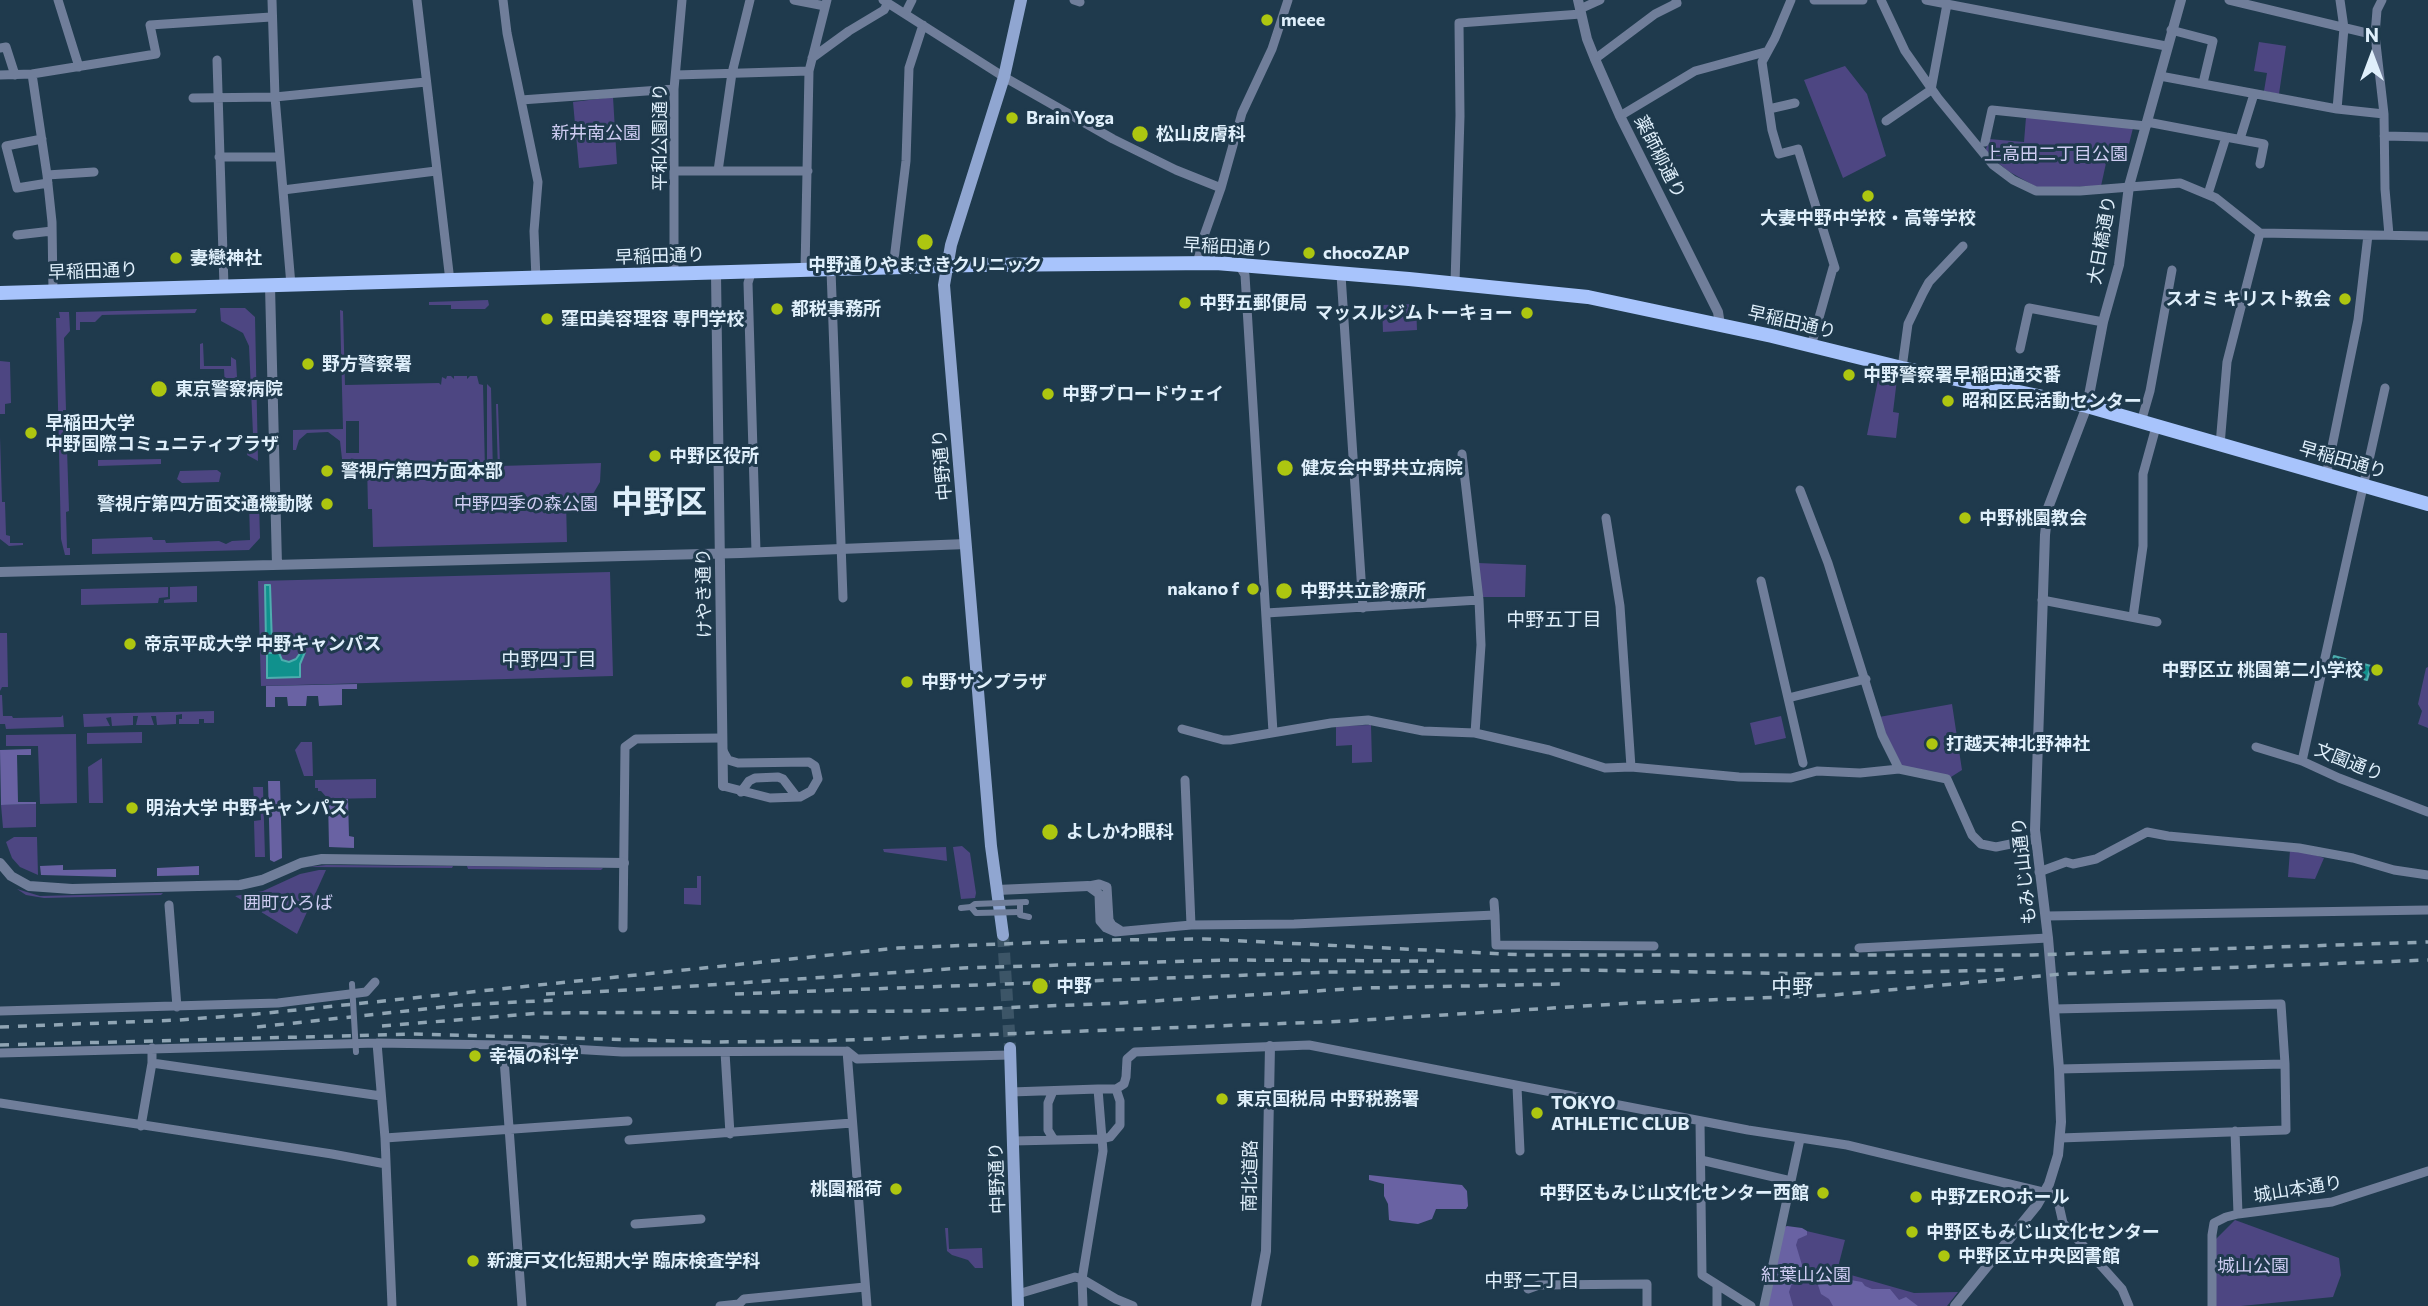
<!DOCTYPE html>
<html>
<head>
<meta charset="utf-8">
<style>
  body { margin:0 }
  #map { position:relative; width:2428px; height:1306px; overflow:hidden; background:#1f3a4d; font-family:Commissioner,sans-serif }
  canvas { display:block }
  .north { position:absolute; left:2337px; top:21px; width:70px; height:70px; -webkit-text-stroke:5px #1f3a4d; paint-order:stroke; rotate:0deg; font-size:19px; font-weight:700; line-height:28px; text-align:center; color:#dfeffb }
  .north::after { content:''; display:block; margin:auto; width:24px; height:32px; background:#dfeffb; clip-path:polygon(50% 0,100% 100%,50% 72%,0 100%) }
</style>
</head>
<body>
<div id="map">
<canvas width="2428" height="1306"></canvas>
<div class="north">N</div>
</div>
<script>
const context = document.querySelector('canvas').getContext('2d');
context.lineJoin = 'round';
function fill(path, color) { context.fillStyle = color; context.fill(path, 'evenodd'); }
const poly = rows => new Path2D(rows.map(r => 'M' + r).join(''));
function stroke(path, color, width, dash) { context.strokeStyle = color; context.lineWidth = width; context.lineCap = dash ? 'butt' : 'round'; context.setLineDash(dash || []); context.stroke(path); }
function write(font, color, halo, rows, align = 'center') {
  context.font = font + ' Commissioner,"Noto Sans JP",sans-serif'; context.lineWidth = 6; context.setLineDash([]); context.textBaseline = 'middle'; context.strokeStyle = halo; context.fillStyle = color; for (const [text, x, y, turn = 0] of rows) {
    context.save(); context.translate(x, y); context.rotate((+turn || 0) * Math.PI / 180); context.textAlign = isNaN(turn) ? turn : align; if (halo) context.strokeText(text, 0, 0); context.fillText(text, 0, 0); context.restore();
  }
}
fill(poly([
  [2259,42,2286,46,2279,94,2264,91,2267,73,2254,71],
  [1845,66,1867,94,1886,156,1843,178,1804,80],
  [613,97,617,164,579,168,573,102],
  [2026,117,2133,128,2126,156,2108,154,2101,186,2038,188,2008,171,1985,152,1989,139,2024,142],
  [488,300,489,305,485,309,451,309,451,305,429,305,429,302],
  [1416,304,1417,330,1383,332,1382,305],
  [220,308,245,308,255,317,258,461,247,455,253,434,249,346,243,333,221,321],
  [197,309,195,313,102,315,95,322,80,322,80,330,76,330,76,312],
  [340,310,343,311,345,385,439,383,441,385,442,377,446,379,447,376,451,376,454,379,454,376,467,376,467,379,470,376,477,376,479,384,483,385,485,470,374,472,374,475,487,473,487,384,491,388,493,473,498,472,496,404,498,404,500,466,601,463,600,482,593,494,582,500,566,501,567,542,373,547,372,509,368,509,367,463,369,459,342,459,340,441,328,432,307,433,299,440,296,450,293,450,293,430,343,429],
  [346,421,359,421,359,453,346,453],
  [59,312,69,312,70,331,64,338,66,410,63,410,64,448,67,449,69,511,66,512,67,548,70,548,70,555,65,555,61,539,56,318,60,318],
  [203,343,204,366,231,366,231,357,236,360,237,377,234,385,225,388,224,369,200,369,200,344],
  [0,361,10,362,11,403,5,404,5,414,0,414],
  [1879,375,1897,379,1893,412,1899,413,1896,438,1867,435],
  [0,437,2,502,5,502,6,535,10,536,10,543,23,543,23,545,9,546,0,539],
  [161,459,161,464,98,466,98,460],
  [217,470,221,473,219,482,182,483,177,479,180,471],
  [249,502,259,502,260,538,249,550,92,554,92,539,152,537,153,540,165,540,166,543,219,541,226,544,232,541,250,540],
  [1478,563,1526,565,1525,597,1482,597],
  [610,572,613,676,261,686,258,581],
  [197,586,197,602,164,603,164,600,170,599,170,587],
  [168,587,168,597,159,598,158,603,81,605,81,589],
  [0,633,7,633,8,687,2,687,0,691],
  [2428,667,2428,728,2418,724,2422,711,2418,704,2426,668],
  [0,695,2,695,3,716,12,716,13,718,61,717,63,715,64,727,6,729,5,724,0,724],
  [1952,704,1962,770,1951,777,1899,767,1879,717],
  [214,711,214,723,204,723,204,719,199,719,199,724,179,724,179,719,182,719,182,714,176,715,176,724,157,725,156,716,151,716,154,725,136,725,138,716,133,716,133,725,112,726,111,717,106,718,110,726,84,727,83,714],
  [1781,716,1786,738,1755,745,1750,723],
  [1371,725,1372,762,1352,763,1352,745,1336,746,1336,726],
  [142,732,142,743,87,744,87,733],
  [76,734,77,803,40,804,38,746,6,746,6,735],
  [301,742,312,742,313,776,304,776,295,750],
  [102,758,103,803,89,803,88,767],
  [376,779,376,798,328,799,321,791,318,791,318,788,315,788,315,780],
  [253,787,263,787,265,857,255,857,254,821,261,820,260,800,254,799],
  [36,804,36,827,3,828,1,805],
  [14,837,37,837,38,875,20,867,12,858,6,842],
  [962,846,970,853,976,893,975,898,961,899,953,847],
  [946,847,947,861,884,852,883,849],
  [2290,850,2306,852,2324,858,2315,879,2288,877],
  [326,865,453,866,452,868,308,867],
  [467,866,603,868,601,870,468,869],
  [319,870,326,870,297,934,235,896,263,891,300,874],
  [697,876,701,876,701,905,684,904,684,888,697,888],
  [17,889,40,896,163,893,161,895,44,898,26,895],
  [2235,1220,2339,1258,2341,1275,2333,1297,2241,1306,2215,1306,2214,1241],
  [1785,1226,1845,1240,1837,1271,1914,1293,1958,1292,1947,1306,1767,1306],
  [945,1228,948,1228,949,1249,982,1248,983,1268,975,1268,968,1260,952,1255,947,1251]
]), '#4d4682');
fill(poly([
  [357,684,357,689,342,689,342,705,319,706,318,696,307,696,306,706,288,706,287,697,275,697,275,707,266,707,266,686],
  [31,749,31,755,17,755,18,802,36,802,36,804,1,805,0,750],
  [268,781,280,781,282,858,274,862,270,860],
  [328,799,348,799,349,836,354,837,354,848,329,847],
  [63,865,63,870,116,869,116,877,41,875,40,866],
  [199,866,199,875,157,876,157,868],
  [1369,1175,1462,1185,1467,1191,1468,1206,1466,1209,1436,1209,1432,1219,1418,1224,1392,1221,1389,1220,1388,1204,1384,1196,1384,1184,1369,1180],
  [1787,1226,1802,1228,1807,1231,1807,1235,1798,1239,1796,1245,1802,1265,1800,1272,1795,1274,1789,1292,1793,1306,1768,1306,1783,1229],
  [1826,1272,1834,1273,1845,1279,1862,1282,1865,1286,1872,1289,1890,1289,1899,1300,1906,1297,1918,1306,1833,1306,1829,1299,1821,1294,1818,1285,1820,1279]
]), '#6962a3');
const water = poly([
  [265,585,270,585,272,644,266,644,265,585],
  [301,652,305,652,300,664,300,677,267,678,267,653,279,653,282,660,289,662,296,659,301,652],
  [2334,656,2371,666,2367,680,2330,669,2334,656]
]);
fill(water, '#10918d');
stroke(water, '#4eadae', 2);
stroke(poly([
  [1003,935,1010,1048]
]), '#3c5567', 12, [12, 6]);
stroke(poly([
  [1020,903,1020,915,1029,917],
  [961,908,971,907]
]), '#707e9a', 6);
stroke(poly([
  [58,0,79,67],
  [272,0,275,97,291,285],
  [417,0,450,281],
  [503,0,507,33,538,182,534,231,536,279],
  [794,0,825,6],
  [883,0,1004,77,1113,139,1176,170,1221,188],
  [1074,0,1080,2],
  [1791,0,1775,38,1762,62,1772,130,1779,154,1798,149,1835,268,1833,268,1811,346],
  [1814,0,1863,0],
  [1881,0,1905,51,1938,98,1993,165,2013,180,2036,191,2080,191,2180,183,2216,198,2260,233,2428,236],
  [1926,0,2166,46],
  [2229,0,2375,35],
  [2382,0,2377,10,2375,35,2384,114,2385,189,2389,235],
  [1580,9,1600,0],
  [905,14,912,0],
  [2171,30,2213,41,2203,83],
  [0,48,6,47,15,75],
  [812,58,849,31,884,10,888,3],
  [1595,59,1655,14,1677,3,1676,0],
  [217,60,224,287],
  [32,74,47,175,52,222,53,292],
  [0,75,32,74,156,54,150,25,271,17],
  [676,75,809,71],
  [2160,76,2337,109,2384,114],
  [193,98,275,97,426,82],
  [521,100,674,89],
  [1769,109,1795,103],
  [2337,109,2344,28,2340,0],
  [1620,116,1695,71,1765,52],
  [1886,121,1931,90,1947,4],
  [2147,122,2226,137],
  [2384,136,2428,137],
  [42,139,6,146,17,188,48,183],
  [2240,139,2254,94],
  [1985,142,1992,110,2146,126],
  [219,157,280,157],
  [676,171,808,171],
  [718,171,732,73,750,0],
  [47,175,94,172],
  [283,190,436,171],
  [2208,194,2226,137,2264,144,2260,164],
  [17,235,52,231],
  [1198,263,1200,247,1221,188,1242,113,1272,49,1288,0],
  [1239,265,1245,275,1273,732],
  [893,268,906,161,909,68,923,25],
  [831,270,843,598],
  [805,271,809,71,827,0],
  [751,273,748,283,756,552],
  [674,275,674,89,682,0],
  [1341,275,1363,608],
  [1455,283,1460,116,1459,23,1581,14],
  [2020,349,2029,308,2103,322],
  [1902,368,1908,324,1923,293,1929,282,1963,246],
  [2141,422,2150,391,2172,270],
  [2220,445,2227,362,2260,233],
  [1462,454,1479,600,1481,645,1475,733],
  [2326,476,2358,320,2368,235],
  [1800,490,1828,563,1882,735,1899,769],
  [1606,518,1620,606,1631,767],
  [1761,581,1803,763],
  [2042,600,2157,622],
  [1266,613,1479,600],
  [2133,617,2143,546,2143,474,2156,427],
  [1788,698,1866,679],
  [1182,729,1223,740,1230,740,1331,723,1368,720,1423,731,1475,733,1549,750,1605,768,1631,767,1739,777,1791,778,1817,771,1860,773,1899,769,1947,779,1972,835,1981,844,1996,847,2035,839],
  [2256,747,2302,761,2339,778,2428,812],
  [723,751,728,760,738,763,809,762,815,766,818,779,811,791,800,797,770,798,723,786],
  [2302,761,2385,388],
  [1185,780,1191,925],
  [741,792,749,781,755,778,778,777,783,779,796,796,800,797],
  [2039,872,2066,862,2073,864,2096,859,2147,832,2168,836,2299,848,2353,858,2394,870,2428,875],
  [1088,886,1099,894,1100,921,1106,928,1115,932,1191,925,1294,924,1495,915,1496,945,1654,946],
  [1089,886,1099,884,1107,887,1109,920,1112,925,1120,930],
  [1494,902,1495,915],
  [169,905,177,1007],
  [2046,916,2428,910],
  [623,928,625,747,636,739,722,738],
  [1859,948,2048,938],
  [2054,1009,2281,1004,2285,1064,2286,1130,2060,1138],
  [0,1011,278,1003,366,992,375,982],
  [377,1043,385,1138,392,1306],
  [503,1045,522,1306],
  [847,1051,867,1306],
  [725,1052,730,1134],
  [0,1053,377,1043,503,1045,622,1052,847,1051,857,1059,1010,1055],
  [152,1063,381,1096],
  [2059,1069,2285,1064],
  [1517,1087,1520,1151],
  [1098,1089,1116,1089,1124,1084,1126,1077,1127,1059,1135,1052,1309,1045,1748,1130,1847,1145,2051,1194,2058,1201,2063,1223,2122,1289,2129,1306],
  [1053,1091,1048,1103,1048,1130,1054,1140],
  [1011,1092,1098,1089,1103,1151,1082,1279,1083,1306],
  [0,1103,332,1154,386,1164],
  [1700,1121,1702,1275,1751,1306],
  [141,1126,152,1063,152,1048],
  [2235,1131,2238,1214],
  [385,1138,628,1121],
  [629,1140,852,1123],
  [1013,1141,1102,1139,1110,1137,1120,1125,1120,1101,1116,1089],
  [1701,1160,1791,1181],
  [635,1224,701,1219],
  [1717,1285,1717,1306],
  [1528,1289,1539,1285,1647,1284,1647,1306],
  [1018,1294,1075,1277,1082,1279,1116,1299,1133,1306],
  [720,1306,739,1304,744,1299,865,1287],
  [1764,1306,1800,1139],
  [2212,1306,2212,1235,2214,1223,2226,1217,2238,1214,2332,1202,2428,1171]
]), '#707e9a', 9);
stroke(poly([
  [1578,0,1587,39,1595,59,1620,116,1718,312,1720,325],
  [716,274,723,786],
  [270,286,277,565],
  [0,572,741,553,966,544],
  [0,863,11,876,29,886,72,889,240,885,262,880,301,863,322,859,624,863],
  [997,890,1088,886],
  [1256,1306,1266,1251,1270,1046],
  [1955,1306,2037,1205,2049,1184,2058,1155,2061,1122,2059,1069,2048,938,2035,830,2045,535,2048,508,2087,406,2103,322,2119,265,2129,186,2181,0]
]), '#707e9a', 10);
stroke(poly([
  [1003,935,991,846,944,285,951,245,1004,77,1021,0],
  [1010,1048,1018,1306]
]), '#90a6d1', 12);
stroke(poly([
  [0,293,974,265,1216,263,1409,279,1588,297,1772,336,1902,368,2087,406,2428,504]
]), '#a8c4fc', 14);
stroke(poly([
  [546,994,649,989,963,968,1227,960,1434,961],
  [735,994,1330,972,1581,970,1818,974,2005,970],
  [382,1026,542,1013,923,1011,1121,1003,1364,988,1564,984],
  [0,1027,179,1020,257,1014,898,948,1104,940,1204,939,1525,955,2032,955,2428,942],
  [257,1027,462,1005,556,1000],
  [0,1045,415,1034,714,1042,819,1041,1348,1021,1632,1003,1834,995,2062,974,2428,960]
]), '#90a5b4', 3.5, [9, 9]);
stroke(poly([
  [971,907,975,904,1026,902],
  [971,907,976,913,1020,912],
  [352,984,356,1052]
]), '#707e9a', 6);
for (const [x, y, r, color] of [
  [1267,20,7,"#adc610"],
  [1012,118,7,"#adc610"],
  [1140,134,9,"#adc610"],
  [1868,196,7,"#adc610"],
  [925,242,9,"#adc610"],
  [1309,253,7,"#adc610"],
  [176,258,7,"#adc610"],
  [2345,299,7,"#adc610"],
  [1185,303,7,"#adc610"],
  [777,309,7,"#adc610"],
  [1527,313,7,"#adc610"],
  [547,319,7,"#adc610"],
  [308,364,7,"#adc610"],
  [1849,375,7,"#adc610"],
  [159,389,9,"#adc610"],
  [1048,394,7,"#adc610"],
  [1948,401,7,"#adc610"],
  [31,433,7,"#adc610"],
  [655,456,7,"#adc610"],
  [1285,468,9,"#adc610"],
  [327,471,7,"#adc610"],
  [327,504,7,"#adc610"],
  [1965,518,7,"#adc610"],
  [1253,589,7,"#adc610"],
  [1284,591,9,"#adc610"],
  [130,644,7,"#adc610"],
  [2377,670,7,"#adc610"],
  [907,682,7,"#adc610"],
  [1932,744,7,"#adc610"],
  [132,808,7,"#adc610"],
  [1050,832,9,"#adc610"],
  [1040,986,9,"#adc610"],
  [475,1056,7,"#adc610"],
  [1222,1099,7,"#adc610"],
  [1537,1113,7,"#adc610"],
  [896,1189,7,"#adc610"],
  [1823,1193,7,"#adc610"],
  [1916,1197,7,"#adc610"],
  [1912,1232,7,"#adc610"],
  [1944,1256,7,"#adc610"],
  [473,1261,7,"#adc610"]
]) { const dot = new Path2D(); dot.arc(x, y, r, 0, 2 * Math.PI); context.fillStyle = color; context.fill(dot); stroke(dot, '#1f3a4d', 2.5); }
write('bold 18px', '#dfeffb', '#1f3a4d', [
  ["meee",1281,20],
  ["Brain Yoga",1026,118],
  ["松山皮膚科",1156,134],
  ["大妻中野中学校・高等学校",1868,218,"center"],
  ["chocoZAP",1323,253],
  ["妻戀神社",190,258],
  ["中野通りやまさきクリニック",925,265,"center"],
  ["スオミ キリスト教会",2331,299,"right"],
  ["中野五郵便局",1199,303],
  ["都税事務所",791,309],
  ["マッスルジムトーキョー",1513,313,"right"],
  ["窪田美容理容 専門学校",561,319],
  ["野方警察署",322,364],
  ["中野警察署早稲田通交番",1863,375],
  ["東京警察病院",175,389],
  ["中野ブロードウェイ",1062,394],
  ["昭和区民活動センター",1962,401],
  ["早稲田大学",45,423],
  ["中野国際コミュニティプラザ",45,444],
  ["中野区役所",669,456],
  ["健友会中野共立病院",1301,468],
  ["警視庁第四方面本部",341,471],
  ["警視庁第四方面交通機動隊",313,504,"right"],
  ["中野桃園教会",1979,518],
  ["nakano f",1239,589,"right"],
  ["中野共立診療所",1300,591],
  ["帝京平成大学 中野キャンパス",144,644],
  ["中野区立 桃園第二小学校",2363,670,"right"],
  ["中野サンプラザ",921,682],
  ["打越天神北野神社",1946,744],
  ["明治大学 中野キャンパス",146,808],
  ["よしかわ眼科",1066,832],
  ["中野",1056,986],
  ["幸福の科学",489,1056],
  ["東京国税局 中野税務署",1236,1099],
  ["TOKYO",1551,1103],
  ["ATHLETIC CLUB",1551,1124],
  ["桃園稲荷",882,1189,"right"],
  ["中野区もみじ山文化センター西館",1809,1193,"right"],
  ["中野ZEROホール",1930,1197],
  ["中野区もみじ山文化センター",1926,1232],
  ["中野区立中央図書館",1958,1256],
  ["新渡戸文化短期大学 臨床検査学科",487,1261]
], 'left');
write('18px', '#ceccf2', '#1f3a4d', [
  ["新井南公園",596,133],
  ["上高田二丁目公園",2056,154],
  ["中野四季の森公園",526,504],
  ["囲町ひろば",288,903],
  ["城山公園",2253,1266],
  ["紅葉山公園",1806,1275]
]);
write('18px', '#dfeffb', '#1f3a4d', [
  ["平和公園通り",660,137,-90],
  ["薬師柳通り",1660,157,63],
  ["大日橋通り",2102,240,-80],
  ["早稲田通り",1228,247,3],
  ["早稲田通り",660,256,-2],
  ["早稲田通り",93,271,-2],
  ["早稲田通り",1792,322,13],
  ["早稲田通り",2343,460,16],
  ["中野通り",942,465,-95],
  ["けやき通り",704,593,-91],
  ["文園通り",2349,762,22],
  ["もみじ山通り",2024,871,-96],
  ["南北道路",1250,1176,-89],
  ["中野通り",997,1178,-92],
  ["城山本通り",2298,1189,-9]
]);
write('19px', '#dfeffb', '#1f3a4d', [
  ["中野五丁目",1554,620],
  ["中野四丁目",549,660],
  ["中野二丁目",1532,1281]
]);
write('21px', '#dfeffb', '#1f3a4d', [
  ["中野",1792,987]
]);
write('bold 32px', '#dfeffb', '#1f3a4d', [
  ["中野区",659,502]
]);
</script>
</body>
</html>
